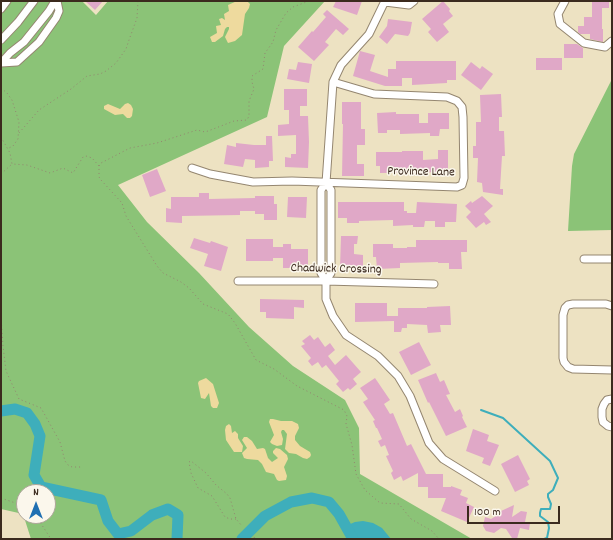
<!DOCTYPE html>
<html>
<head>
<meta charset="utf-8">
<style>
  body { margin:0 }
  #map { position:relative; width:613px; height:540px; overflow:hidden; background:#ede2c2; font-family:Dekko,sans-serif }
  canvas { display:block }
  .frame { position:absolute; inset:0; border:2px solid #3b2a1e; pointer-events:none }
  .north { position:absolute; left:16px; top:484px; width:40px; height:40px; box-sizing:border-box; background:#fbf7ec; border:1px solid #aea59a; border-radius:50%; rotate:0deg; font-size:11px; font-weight:700; line-height:16px; text-align:center; color:#3b2a1e }
  .north::after { content:''; display:block; margin:auto; width:14px; height:18px; background:#1f6fb2; clip-path:polygon(50% 0,100% 100%,50% 72%,0 100%) }
  .scale { position:absolute; left:467px; top:506px; width:93px; height:18px; box-sizing:border-box; border:2px solid #3b2a1e; border-top:0; padding-left:5px; font-size:12px; line-height:14px; white-space:nowrap; color:#3b2a1e; -webkit-text-stroke:3px #fbf7ec; paint-order:stroke }
</style>
</head>
<body>
<div id="map">
<canvas width="613" height="540"></canvas>
<div class="frame"></div>
<div class="north">N</div>
<div class="scale">100 m</div>
</div>
<script>
const context = document.querySelector('canvas').getContext('2d');
context.lineJoin = 'round';
function fill(path, color) { context.fillStyle = color; context.fill(path, 'evenodd'); }
const poly = rows => new Path2D(rows.map(r => 'M' + r).join(''));
function stroke(path, color, width, dash) { context.strokeStyle = color; context.lineWidth = width; context.lineCap = dash ? 'butt' : 'round'; context.setLineDash(dash || []); context.stroke(path); }
function write(font, color, halo, rows, align = 'center') {
  context.font = font + ' Dekko,sans-serif'; context.lineWidth = 3; context.setLineDash([]); context.textBaseline = 'middle'; context.strokeStyle = halo; context.fillStyle = color; for (const [text, x, y, turn = 0] of rows) {
    context.save(); context.translate(x, y); context.rotate((+turn || 0) * Math.PI / 180); context.textAlign = isNaN(turn) ? turn : align; if (halo) context.strokeText(text, 0, 0); context.fillText(text, 0, 0); context.restore();
  }
}
fill(poly([
  [1,1,82,1,96,15,108,1,325,1,284,46,267,117,118,185,147,222,199,273,249,327,293,366,345,400,359,428,360,474,472,539,31,539,23,514,1,509],
  [24,492,48,492,48,516,24,516],
  [612,79,612,230,568,231,572,166,574,154]
]), '#8bc377');
fill(poly([
  [237,1,247,1,250,4,249,8,245,14,242,35,235,41,228,43,225,37,229,29,229,27,227,27,225,29,223,36,215,42,212,42,210,37,217,33,216,26,221,25,219,19,222,18,225,20,224,14,229,11,228,5],
  [128,103,131,105,133,109,132,116,130,118,127,118,123,114,115,115,104,109,104,106,108,104,120,109,125,104],
  [206,378,213,384,219,403,217,408,213,408,211,406,209,393,205,399,201,398,198,383,199,381],
  [273,419,281,421,292,421,298,424,299,428,295,436,295,440,300,446,310,452,311,455,310,457,307,459,303,458,296,454,289,453,285,449,287,434,284,430,282,430,281,432,283,439,282,445,277,446,272,444,270,442,274,435,269,422,270,419],
  [229,424,231,426,232,433,235,431,238,434,238,438,243,446,242,452,234,452,226,440,225,430,226,426],
  [244,437,247,437,252,441,257,449,263,448,265,449,268,458,272,462,278,458,273,453,273,451,276,448,280,449,287,455,288,459,284,467,287,476,286,480,279,481,277,480,274,474,266,472,262,464,258,460,247,459,244,458,242,453,247,448,242,440]
]), '#eeda9e');
fill(poly([
  [363,521,373,523,382,528,391,539,354,539,348,525,355,522]
]), '#3eaebb');
stroke(poly([
  [481,410,503,418,550,461,558,478,553,490,548,494,548,497,551,504,550,509,541,509,540,513,540,516,548,522,549,528,547,538,544,539]
]), '#3eaebb', 2);
stroke(poly([
  [1,411,15,409,27,413,35,424,40,436,34,475,41,487,101,500,108,521,118,534,131,531,152,515,168,509,178,515,177,539],
  [242,539,265,516,291,502,312,498,329,502,339,514,353,539]
]), '#3eaebb', 11);
fill(poly([
  [85,1,103,1,95,10],
  [336,1,362,1,357,15,333,7],
  [443,1,450,9,449,11,453,16,443,24,449,32,437,42,428,32,431,29,422,19],
  [592,1,609,1,609,8,602,8,602,29,603,29,603,42,590,39,590,34,580,34,578,32,578,26,584,26,584,17,592,17],
  [327,10,349,29,343,35,336,29,325,42,329,45,314,61,298,47,312,31,313,32,326,17,323,14],
  [388,19,412,22,410,33,408,36,395,34,387,44,379,37,387,26],
  [564,44,577,44,583,48,583,58,564,58],
  [360,51,375,55,370,71,388,77,388,69,396,69,396,61,456,61,456,80,447,80,447,83,412,85,412,78,402,78,402,86,385,86,353,76],
  [536,58,562,58,562,70,536,70],
  [298,62,312,64,309,83,287,79,289,69,296,70],
  [471,62,480,69,482,66,493,74,481,90,461,75],
  [284,89,307,89,307,106,300,106,300,116,308,116,309,142,308,168,285,167,285,157,291,158,291,154,296,154,296,135,278,136,278,125,289,124,289,110,284,110],
  [501,94,502,117,499,117,499,131,504,131,505,156,502,156,500,189,503,189,503,195,483,192,482,183,477,182,478,158,473,158,473,146,476,146,476,122,481,122,480,95],
  [342,102,361,102,361,129,365,129,365,145,357,145,357,164,364,164,364,176,342,176,343,124,342,124],
  [396,112,396,114,419,114,419,123,428,123,428,113,449,113,449,129,440,129,439,136,430,136,430,133,400,134,400,130,387,130,387,133,378,133,377,113],
  [266,136,272,136,273,161,269,161,269,167,255,168,255,160,245,159,243,167,224,164,227,145,236,147,236,143,254,145,266,145],
  [438,150,448,150,448,172,380,173,380,166,376,166,376,152,402,152,402,151,423,151,423,160,438,159],
  [157,169,166,191,150,197,142,175],
  [199,193,209,193,209,199,255,198,255,196,274,196,274,204,277,204,277,220,264,220,264,214,255,214,255,211,240,211,240,215,182,216,182,223,166,222,166,208,171,209,171,197,199,197],
  [482,196,493,206,484,214,491,222,486,225,484,222,476,228,466,217,471,212,465,206,471,201,472,203],
  [288,197,307,197,306,218,287,217],
  [338,202,404,202,404,211,407,211,407,213,416,213,417,202,457,204,456,222,445,222,445,227,435,227,435,221,425,221,424,227,413,227,413,225,393,226,393,220,359,221,359,223,347,223,347,218,338,218],
  [341,236,358,236,357,244,354,244,354,254,363,255,363,269,340,268],
  [194,238,210,243,211,241,228,247,221,271,204,266,208,254,190,248],
  [246,239,273,239,273,247,283,247,283,244,291,244,291,249,308,249,308,268,283,268,283,258,273,258,273,261,246,261],
  [416,240,467,240,467,252,461,252,462,269,449,269,449,263,438,263,438,262,400,263,400,268,377,269,376,257,373,257,373,244,393,244,393,248,407,248,407,247,416,247],
  [260,299,304,300,304,308,294,307,294,319,266,318,266,312,260,312],
  [355,303,387,303,387,316,398,316,398,308,427,308,427,307,450,306,451,325,440,325,441,332,428,333,427,325,407,324,407,328,402,328,401,332,394,332,394,321,355,322],
  [310,335,314,340,318,337,325,347,330,343,335,350,328,356,335,365,346,355,361,372,353,379,357,384,350,390,348,388,343,392,336,384,339,381,326,365,322,368,318,362,312,366,308,361,311,358,301,346,305,344,302,341],
  [419,342,431,365,411,375,399,352],
  [436,373,440,382,444,380,450,394,446,395,455,412,460,409,463,416,462,417,467,427,446,436,429,402,428,403,418,380],
  [375,378,390,400,384,404,390,414,393,413,407,446,411,444,426,474,443,474,443,487,451,487,451,486,462,490,460,495,468,498,466,503,474,507,467,522,441,511,446,498,428,498,428,487,418,487,418,473,403,481,401,476,394,480,391,473,393,471,386,456,389,455,385,445,381,447,378,441,382,439,377,428,376,428,373,421,375,420,363,402,368,399,360,388],
  [473,429,489,435,487,441,499,445,490,466,482,463,484,458,466,451],
  [518,455,530,479,527,481,529,485,515,492,501,464],
  [514,505,512,517,521,511,527,512,525,522,530,523,529,530,520,528,517,539,512,538,506,529,501,528,494,533,486,531,483,526,485,517,491,519,496,516,497,510,501,511]
]), '#e0a8c7');
const minor = poly([
  [385,1,369,34,341,65,333,82,326,183,321,190,321,273,326,281,326,299,333,316,346,335,378,356,398,376,410,396,429,443,443,459,495,491],
  [565,1,558,14,560,24,584,43,605,47,612,41],
  [385,2,409,5,414,1],
  [1,9,7,1],
  [1,40,18,22,34,1],
  [1,63,17,62,39,42,56,18,59,11,57,1],
  [1,63,10,53,24,42,49,11,55,1],
  [192,168,210,174,253,182,292,181,457,187,462,185,464,178,463,117,462,107,457,101,447,97,374,94,333,82],
  [584,259,612,259],
  [238,281,326,281,434,284],
  [326,281,331,273,331,190,326,183],
  [612,306,606,304,573,304,568,305,565,308,563,315,563,358,564,362,568,367,573,369,612,370],
  [612,399,607,400,604,404,602,409,602,417,603,422,608,426,612,427]
]);
stroke(minor, '#948670', 9);
stroke(poly([
  [1,88,7,93,12,100,19,122,18,139,13,146,9,148],
  [19,133,39,110,71,89,87,76,100,74,106,71,116,63,126,49,129,40,137,18,138,1],
  [1,137,10,153,12,164,27,165,50,173,63,168,73,173,83,157,86,156,92,158,99,166,99,177,101,180,122,203,126,216,157,266,163,273,181,282,189,288,203,304,228,314,235,323,256,360,274,369,297,386,344,410,347,416,346,424,352,445,356,474,365,490,380,503,399,504,411,519,432,531,439,539],
  [99,166,101,163,130,148,157,143,197,130,205,132,208,131,234,121,247,120,249,116,249,101,254,89,252,82,252,76,263,69,265,53,273,42,276,30,286,13,293,7,309,1],
  [1,174,12,164],
  [1,317,3,346,6,371,19,399,41,408,60,442,65,461,68,465,72,467,82,467],
  [1,498,24,506],
  [36,516,51,539],
  [236,519,230,519,225,517,212,496,198,488,191,473,189,462,191,461,206,473,216,485,227,494,230,498,236,519,242,526],
  [254,537,255,539]
]), '#948670', 1, [1, 3]);
stroke(minor, '#fff', 7);
write('13px', '#3b2a1e', '#fbf7ec', [
  ["Province Lane",421,173,1],
  ["Chadwick Crossing",336,270,1]
]);
</script>
</body>
</html>
